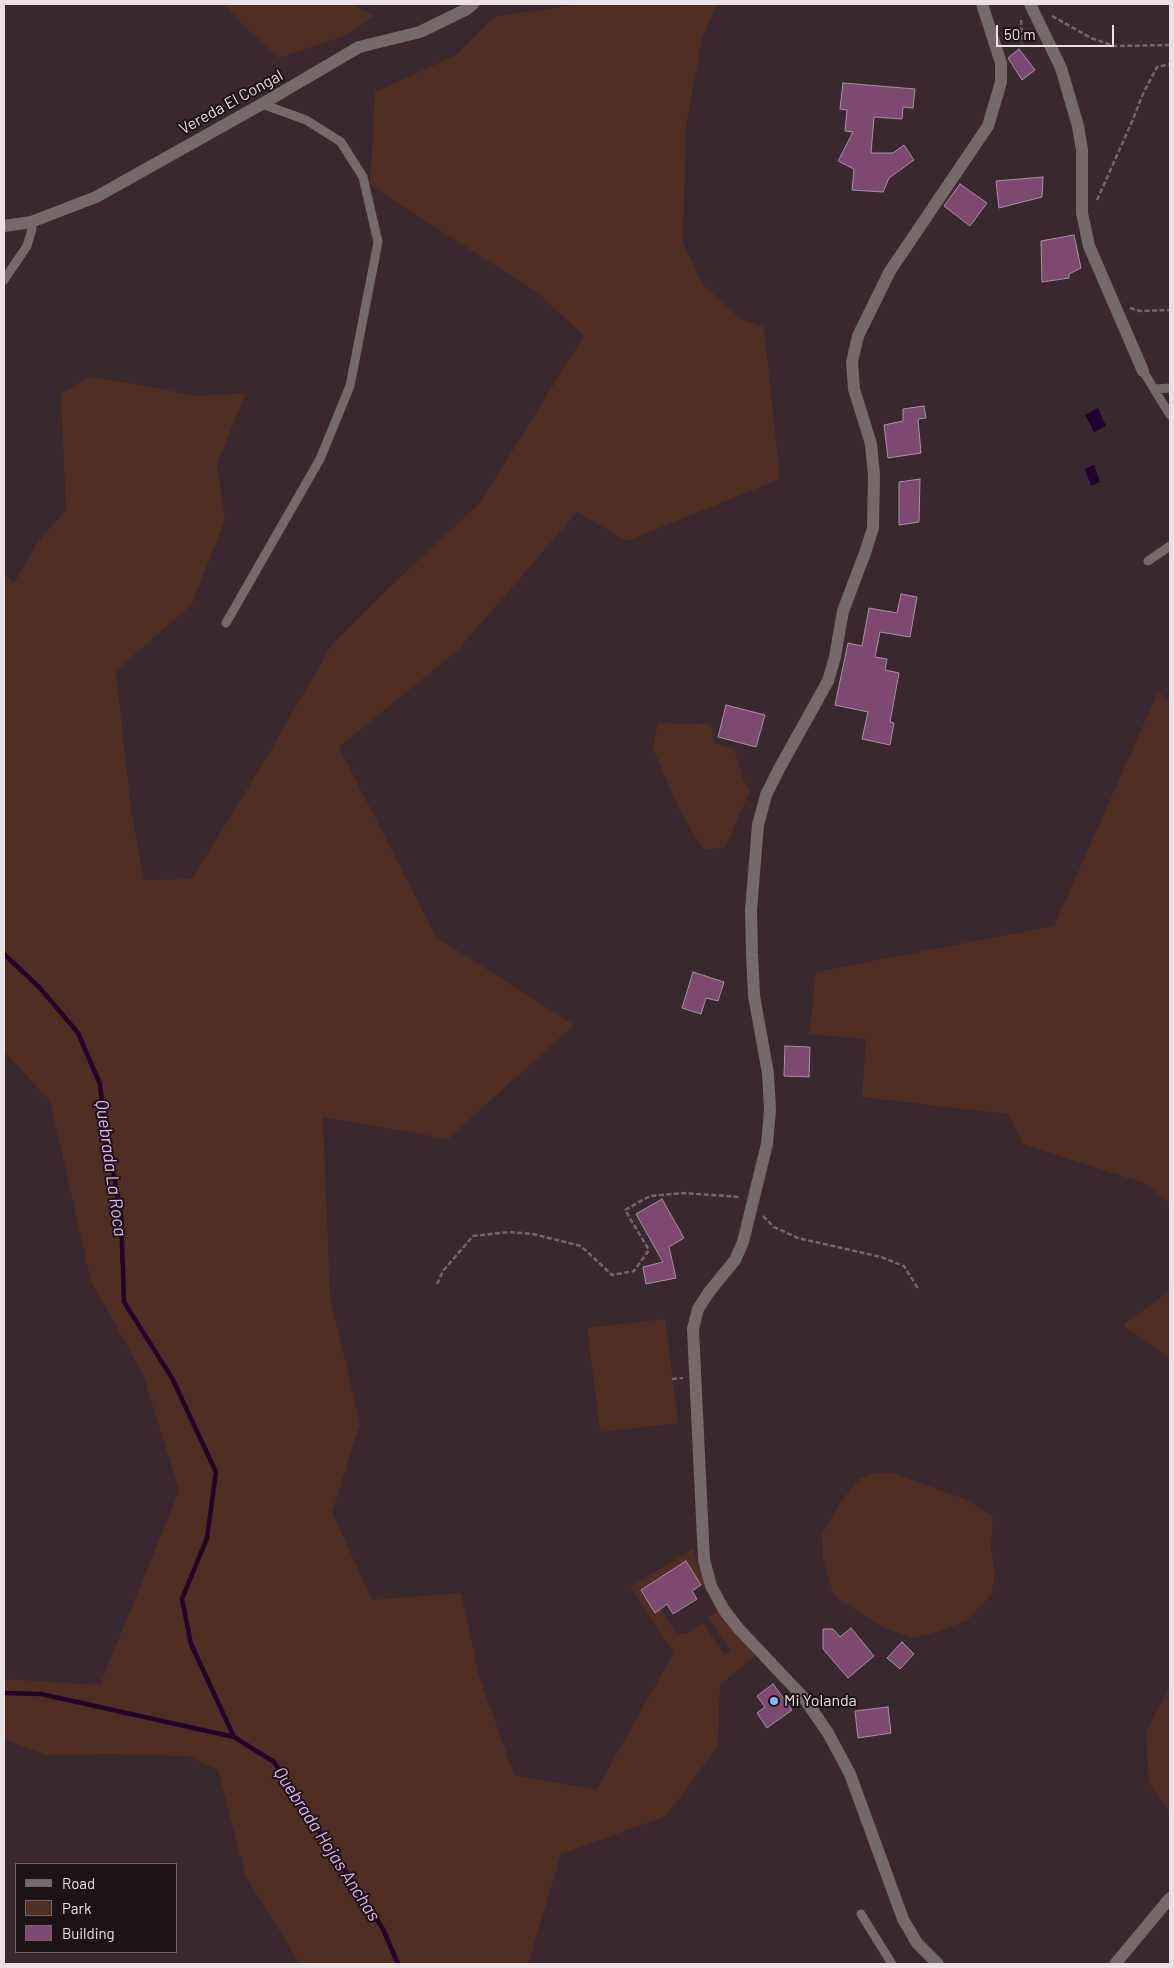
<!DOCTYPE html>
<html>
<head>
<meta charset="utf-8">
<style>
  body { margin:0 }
  #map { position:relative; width:1174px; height:1968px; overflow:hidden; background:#39282d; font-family:Barlow,sans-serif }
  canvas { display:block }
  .frame { position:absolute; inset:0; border:5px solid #ebe0e3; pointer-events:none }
  .legend { position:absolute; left:15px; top:1863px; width:162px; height:90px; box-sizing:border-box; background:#1b1315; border:1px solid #6e6567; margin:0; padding:6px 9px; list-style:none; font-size:15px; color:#ebe0e3 }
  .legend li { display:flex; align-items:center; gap:10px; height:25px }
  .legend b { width:25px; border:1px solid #6e6567 }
  .scale { position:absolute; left:996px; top:25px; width:118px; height:22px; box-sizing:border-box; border:2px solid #ebe0e3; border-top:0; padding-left:6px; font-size:15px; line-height:18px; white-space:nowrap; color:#ebe0e3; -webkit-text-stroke:4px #1b1315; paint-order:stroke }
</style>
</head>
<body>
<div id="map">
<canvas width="1174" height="1968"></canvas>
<div class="frame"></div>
<ul class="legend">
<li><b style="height:6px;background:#736a69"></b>Road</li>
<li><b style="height:14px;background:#512e22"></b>Park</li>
<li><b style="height:14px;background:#7e4970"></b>Building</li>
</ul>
<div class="scale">50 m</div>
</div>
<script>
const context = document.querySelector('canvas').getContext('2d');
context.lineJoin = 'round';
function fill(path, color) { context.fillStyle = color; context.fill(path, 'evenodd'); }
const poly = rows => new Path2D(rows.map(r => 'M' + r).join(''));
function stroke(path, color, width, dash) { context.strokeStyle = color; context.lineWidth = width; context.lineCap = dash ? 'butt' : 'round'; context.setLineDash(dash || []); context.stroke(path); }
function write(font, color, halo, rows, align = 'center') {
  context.font = font + ' Barlow,sans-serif'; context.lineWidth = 4; context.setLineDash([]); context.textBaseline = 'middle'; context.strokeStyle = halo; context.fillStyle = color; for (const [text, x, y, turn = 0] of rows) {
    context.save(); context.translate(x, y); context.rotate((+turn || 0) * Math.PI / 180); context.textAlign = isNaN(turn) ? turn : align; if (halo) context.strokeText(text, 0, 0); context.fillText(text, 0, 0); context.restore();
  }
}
fill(poly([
  [224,4,351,4,375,16,344,36,279,58,244,26],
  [580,4,717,4,702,39,686,126,683,243,703,285,742,320,764,327,780,479,627,541,577,512,458,650,339,747,436,937,574,1025,448,1139,323,1117,330,1297,360,1424,332,1512,372,1600,461,1593,479,1676,514,1775,596,1790,674,1653,630,1587,693,1549,705,1583,701,1585,686,1561,641,1591,655,1612,661,1609,676,1633,687,1634,703,1623,725,1655,731,1651,708,1618,719,1610,755,1656,720,1685,718,1746,666,1816,561,1854,528,1964,300,1964,246,1877,218,1770,188,1756,111,1754,46,1755,4,1739,4,1679,100,1685,179,1491,143,1374,91,1281,50,1101,4,1051,4,575,14,583,38,542,66,510,61,394,90,376,197,396,246,393,217,465,225,520,192,604,116,671,131,809,144,880,192,879,267,757,331,646,393,584,480,503,584,336,538,293,370,185,375,92,456,55,494,17],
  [1158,692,1170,701,1170,1204,1144,1183,1023,1144,1008,1114,862,1097,866,1039,809,1034,816,972,1054,926],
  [658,723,707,724,712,728,715,743,734,749,743,779,750,791,725,847,704,850,680,811,653,749],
  [1170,1270,1170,1358,1123,1325,1168,1292],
  [665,1319,678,1423,600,1432,587,1328],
  [875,1473,892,1473,965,1499,993,1516,991,1547,995,1573,991,1595,966,1621,933,1633,912,1638,883,1627,834,1596,823,1560,822,1534,841,1501,860,1479],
  [1170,1686,1170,1813,1149,1783,1146,1732]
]), '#512e22');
fill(poly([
  [1098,408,1106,426,1094,432,1085,415],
  [1094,465,1100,482,1091,486,1085,469]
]), '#23012e');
stroke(poly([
  [4,954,40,988,78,1033,100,1084,105,1129,121,1213,124,1302,172,1378,216,1472,207,1538,182,1599,191,1644,234,1737],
  [4,1693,41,1694,234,1737,274,1762,383,1929,398,1964]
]), '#23012e', 4.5);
const building = poly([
  [1019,49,1035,70,1022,80,1008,58,1019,49],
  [843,83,915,89,913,108,903,107,902,119,874,117,871,153,893,153,904,145,914,160,889,178,883,192,852,190,854,169,838,161,853,132,845,131,847,110,840,109,843,83],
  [1043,177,1042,197,999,208,996,181,1043,177],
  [960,184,987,203,970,226,944,206,960,184],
  [1074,235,1081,268,1069,274,1069,278,1042,282,1041,241,1074,235],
  [924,406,926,418,918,419,921,453,888,458,884,425,903,421,903,409,924,406],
  [920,479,919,522,899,525,899,482,920,479],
  [901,594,917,597,910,637,880,632,875,657,887,659,885,670,899,673,890,722,894,723,890,745,862,739,868,712,835,705,848,643,862,646,869,608,897,613,901,594],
  [726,705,765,715,756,747,718,737,726,705],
  [693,972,724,982,718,1001,706,998,701,1014,682,1008,693,972],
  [785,1046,810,1047,809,1077,784,1076,785,1046],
  [662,1199,684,1238,669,1247,676,1278,646,1284,643,1267,663,1262,636,1214,662,1199],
  [686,1561,701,1585,692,1591,697,1599,673,1614,667,1604,655,1613,641,1590,686,1561],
  [851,1628,874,1656,848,1678,823,1649,823,1629,833,1629,840,1637,851,1628],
  [902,1642,914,1654,900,1669,887,1658,902,1642],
  [773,1684,792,1710,767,1728,757,1713,765,1707,757,1696,773,1684],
  [888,1707,891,1733,858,1738,855,1711,888,1707]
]);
fill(building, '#7e4970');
stroke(building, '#a594a0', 1);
stroke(poly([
  [1052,16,1091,38,1114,46,1170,45],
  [1021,20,1022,43],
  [1097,200,1131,124,1143,94,1157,67,1170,64],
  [1130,308,1140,311,1170,310],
  [763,1216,774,1227,798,1238,881,1257,904,1266,919,1290],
  [437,1284,443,1271,473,1236,509,1232,533,1234,581,1246,612,1275,634,1271,649,1250,625,1210,650,1196,684,1193,740,1197],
  [672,1379,683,1378]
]), '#75676b', 2.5, [5, 2.5]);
stroke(poly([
  [4,280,27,246,32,229,31,222],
  [1143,371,1170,415],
  [1155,389,1170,388],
  [1148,561,1170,546],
  [226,623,320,459,350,386,378,242,363,177,341,142,306,120,262,104],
  [861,1914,892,1964]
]), '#736a69', 9);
stroke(poly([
  [1030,4,1061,68,1078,126,1082,150,1082,213,1089,246,1143,371],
  [4,226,31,222,96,197,262,104,359,47,420,32,467,9,473,4],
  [938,1964,917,1943,903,1919,850,1774,828,1733,804,1698,738,1628,724,1610,711,1586,704,1560,693,1329,698,1309,709,1292,735,1260,743,1242,767,1144,770,1110,768,1073,754,996,752,953,751,910,758,825,766,795,779,769,828,681,835,657,843,611,865,553,873,528,874,475,871,444,854,389,852,362,858,336,890,271,988,126,1001,82,1001,63,982,4],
  [1115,1964,1170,1898]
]), '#736a69', 12);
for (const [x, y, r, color] of [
  [774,1701,5,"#87bbfb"]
]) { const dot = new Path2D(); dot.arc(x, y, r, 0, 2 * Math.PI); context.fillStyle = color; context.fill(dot); stroke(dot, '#1b1315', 2); }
write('16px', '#ebe0e3', '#1b1315', [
  ["Vereda El Congal",231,102,-29]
]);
write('16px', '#ebe0e3', '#1b1315', [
  ["Mi Yolanda",784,1701]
], 'left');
write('italic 18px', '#e7affc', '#1b1315', [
  ["Quebrada La Roca",111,1168,82],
  ["Quebrada Hojas Anchas",327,1844,57]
]);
</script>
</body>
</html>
